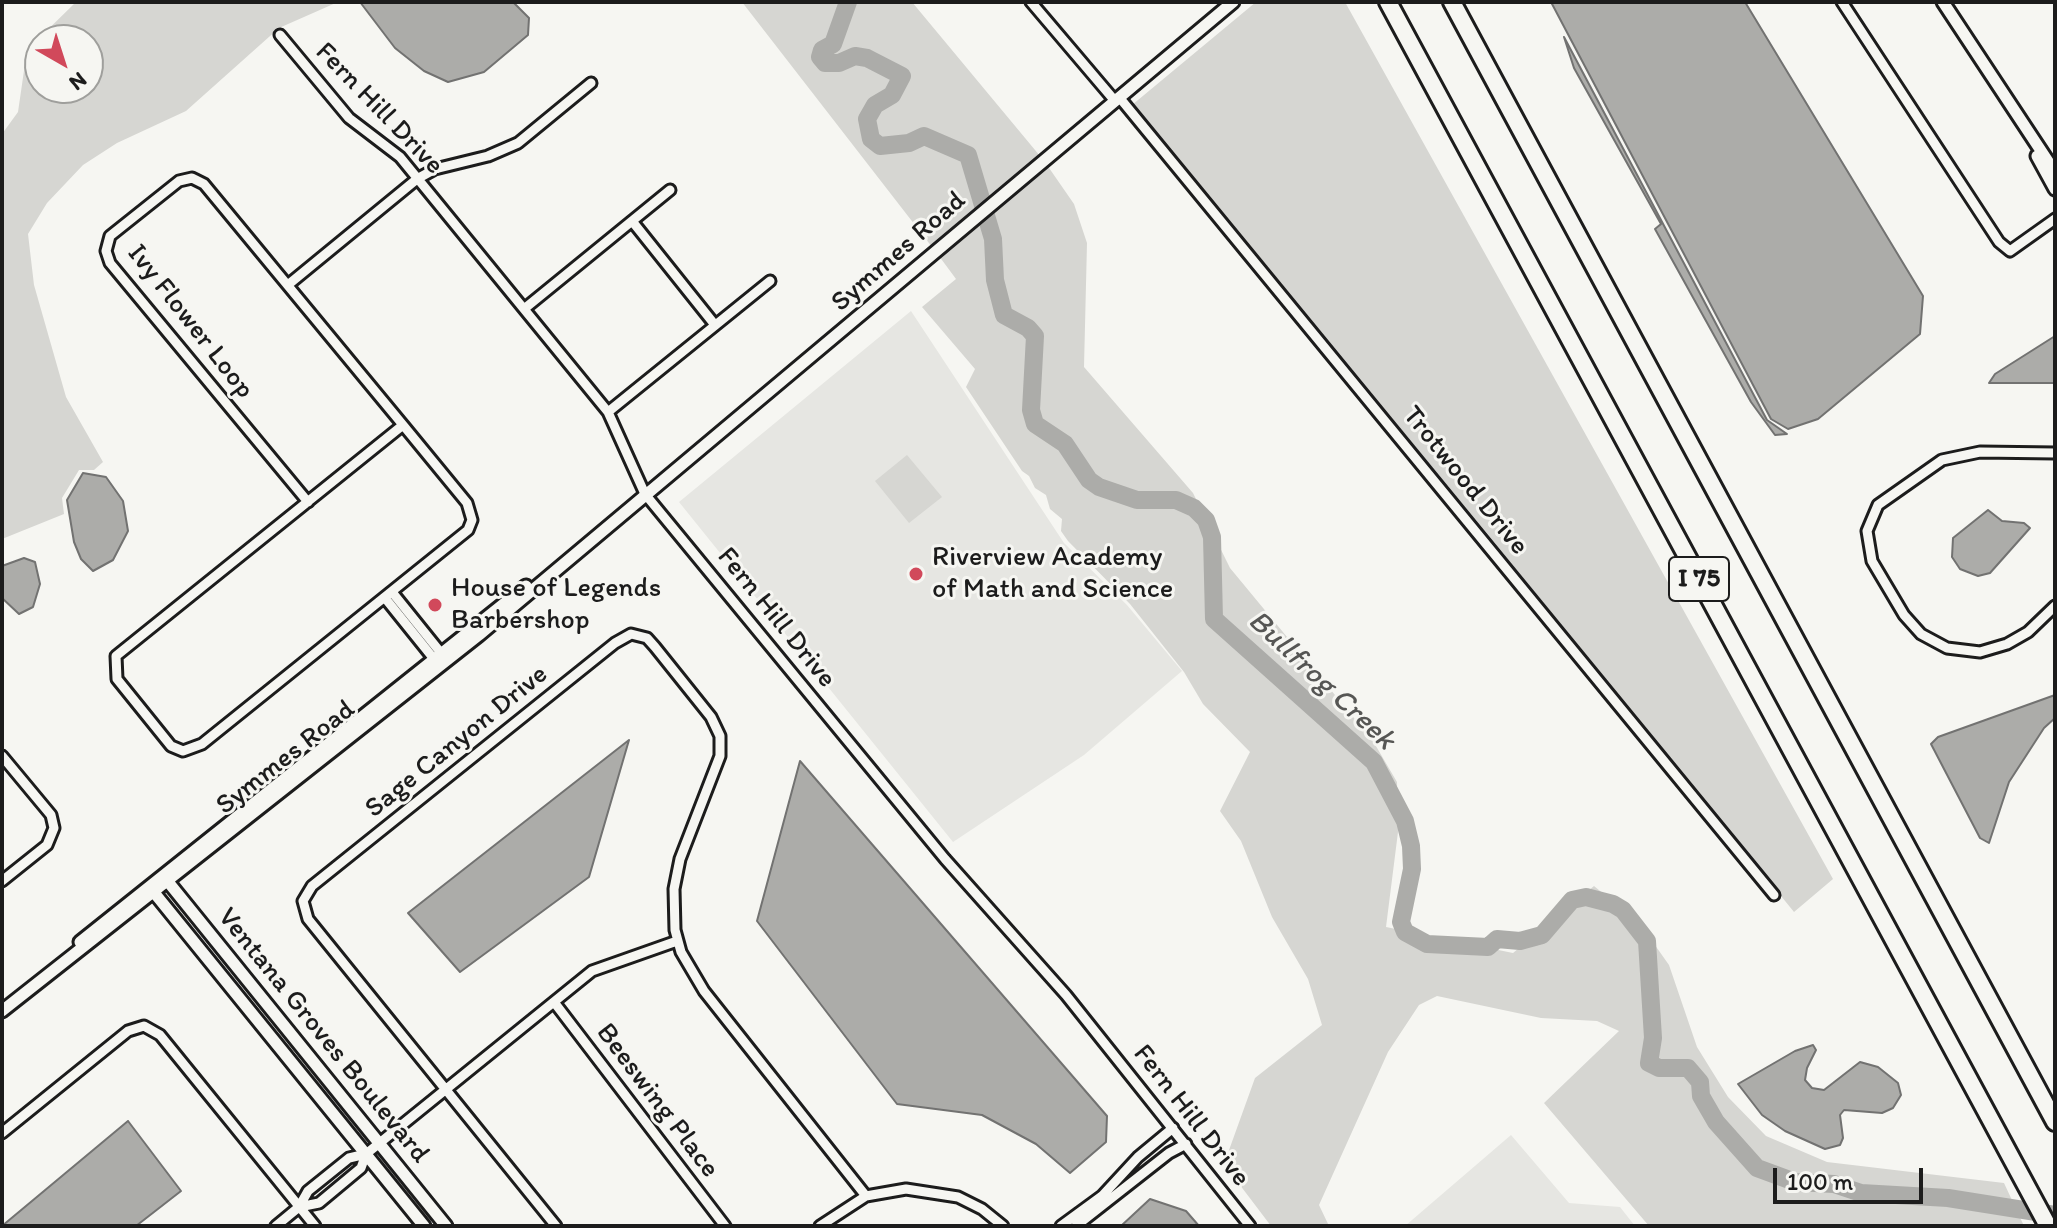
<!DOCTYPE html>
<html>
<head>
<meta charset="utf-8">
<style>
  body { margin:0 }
  #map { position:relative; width:2057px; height:1228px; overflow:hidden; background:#f6f6f2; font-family:Itim,sans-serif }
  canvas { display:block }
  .frame { position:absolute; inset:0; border:4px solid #1c1c1c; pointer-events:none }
  .north { position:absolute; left:24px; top:24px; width:80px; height:80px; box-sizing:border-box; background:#f6f6f2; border:2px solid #9f9f9c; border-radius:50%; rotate:141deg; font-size:22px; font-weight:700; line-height:32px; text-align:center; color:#1c1c1c }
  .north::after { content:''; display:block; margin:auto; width:28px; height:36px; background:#d1495b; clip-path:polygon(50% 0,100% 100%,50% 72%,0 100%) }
  .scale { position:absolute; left:1773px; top:1168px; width:150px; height:36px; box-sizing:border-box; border:4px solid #1c1c1c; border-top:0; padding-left:10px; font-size:24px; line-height:28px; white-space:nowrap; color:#1c1c1c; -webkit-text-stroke:6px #f6f6f2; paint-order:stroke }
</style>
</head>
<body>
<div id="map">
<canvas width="2057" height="1228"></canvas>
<div class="frame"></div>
<div class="north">N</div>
<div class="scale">100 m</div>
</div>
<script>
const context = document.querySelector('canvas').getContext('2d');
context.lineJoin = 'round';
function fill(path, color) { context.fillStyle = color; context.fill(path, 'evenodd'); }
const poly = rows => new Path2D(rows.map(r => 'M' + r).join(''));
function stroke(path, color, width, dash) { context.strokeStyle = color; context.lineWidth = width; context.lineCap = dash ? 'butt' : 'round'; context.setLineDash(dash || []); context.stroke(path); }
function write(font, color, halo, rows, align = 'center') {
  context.font = font + ' Itim,sans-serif'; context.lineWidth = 6; context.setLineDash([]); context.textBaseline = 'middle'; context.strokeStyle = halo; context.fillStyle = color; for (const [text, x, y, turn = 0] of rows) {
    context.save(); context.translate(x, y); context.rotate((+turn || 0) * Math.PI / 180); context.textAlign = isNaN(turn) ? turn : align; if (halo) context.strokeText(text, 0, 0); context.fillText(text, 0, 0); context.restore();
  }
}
fill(poly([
  [911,311,1064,543,1127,605,1182,671,1084,755,953,842,679,502],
  [1511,1135,1569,1203,1620,1207,1635,1226,1405,1226]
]), '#e6e6e2');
fill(poly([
  [76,2,338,2,279,28,186,111,117,143,83,165,47,203,28,234,34,285,66,397,103,462,94,470,79,470,62,498,64,514,2,539,2,134,18,112,27,50],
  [88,40,88,88,40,88,40,40],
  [742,2,912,2,1040,156,932,247],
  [1256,2,1345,2,1833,879,1794,912,1486,532,1132,105],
  [1047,165,1074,204,1087,243,1084,367,1193,493,1230,568,1373,741,1397,782,1398,832,1386,927,1513,953,1594,886,1640,924,1669,965,1697,1047,1728,1097,1766,1136,1827,1162,2004,1183,2024,1226,1649,1226,1544,1103,1619,1031,1597,1021,1541,1018,1437,996,1419,1005,1388,1052,1319,1205,1329,1226,1271,1226,1224,1164,1255,1078,1322,1025,1308,979,1272,917,1241,841,1220,811,1250,752,1203,704,1184,672,1130,604,1068,541,1061,531,1062,519,1050,509,1046,495,1035,488,1029,476,1022,471,966,387,975,369,922,307,956,279,939,256],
  [907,455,942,497,909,523,875,481]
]), '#d6d6d2');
const water = poly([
  [360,2,513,2,529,18,528,35,484,72,448,82,424,71,395,48,360,2],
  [1551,2,1745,2,1923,296,1920,334,1818,419,1788,429,1771,419,1551,2],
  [1564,37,1767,420,1787,434,1775,435,1751,402,1655,229,1661,224,1574,68,1564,37],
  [2055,336,2055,383,1989,383,1995,374,2055,336],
  [83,473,106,477,123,501,128,531,113,560,93,571,81,559,74,542,67,500,83,473],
  [1988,510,2002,521,2024,523,2030,528,1990,573,1978,576,1960,569,1952,557,1953,538,1988,510],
  [24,558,35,562,40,584,33,607,19,614,2,598,2,566,24,558],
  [2055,695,2055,718,2044,728,2009,782,1989,843,1980,838,1931,744,1938,737,2055,695],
  [629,740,589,877,460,972,408,913,629,740],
  [800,761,1107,1116,1106,1142,1070,1173,1036,1144,982,1115,897,1104,757,921,800,761],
  [1813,1045,1816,1050,1807,1068,1805,1080,1812,1088,1824,1090,1860,1062,1878,1067,1898,1083,1901,1095,1893,1108,1882,1113,1844,1110,1840,1115,1843,1138,1840,1145,1825,1149,1785,1131,1762,1115,1738,1084,1795,1051,1813,1045],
  [128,1121,181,1191,136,1226,2,1226,128,1121],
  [1150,1199,1186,1211,1199,1226,1121,1226,1150,1199]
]);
fill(water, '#acaca9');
stroke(water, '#727271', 2);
stroke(poly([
  [848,2,833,44,822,50,820,57,825,63,839,63,855,56,867,58,902,76,892,95,875,105,867,119,871,139,880,146,909,143,924,136,968,155,993,239,995,280,1004,315,1028,328,1035,336,1031,410,1035,424,1065,444,1089,480,1099,487,1137,500,1176,500,1194,508,1206,520,1212,537,1214,619,1374,762,1405,821,1411,846,1412,869,1401,922,1405,932,1427,944,1488,947,1497,939,1520,941,1542,935,1572,900,1586,897,1613,904,1623,910,1647,941,1653,1038,1649,1063,1659,1068,1688,1068,1700,1082,1701,1096,1716,1122,1757,1168,1795,1182,1834,1184,1861,1193,1948,1198,2055,1215]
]), '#acaca9', 18);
const minor = poly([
  [1031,2,1115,101],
  [1842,2,1999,242,2010,251,2055,219],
  [280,35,349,118,400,157,608,412,645,494,945,859,1066,995,1250,1226],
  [1119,97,1774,895],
  [632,221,715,325],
  [289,284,417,179,435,169,488,156,518,143,591,83],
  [524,309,670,190],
  [608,412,770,281],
  [403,425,467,503,472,520,468,530,202,744,183,751,171,746,117,679,116,656,403,425],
  [2055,453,1980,452,1942,460,1878,505,1867,531,1872,561,1904,615,1921,634,1947,648,1980,652,2007,644,2028,632,2055,606],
  [308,502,110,263,106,251,110,236,179,181,192,178,204,184,403,425],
  [392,592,445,658],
  [385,598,438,664],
  [2,756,51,815,54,828,47,845,2,881],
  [554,1002,725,1226],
  [2,1133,128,1031,144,1026,160,1035,315,1226],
  [299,1207,319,1203,361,1168,366,1154,592,971,677,941],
  [276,1226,299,1207,308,1191,349,1158,366,1154],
  [556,1226,308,919,303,901,312,886,615,643,631,634,647,638,655,647,711,717,720,736,720,756,680,859,674,889,675,930,681,952,704,991,866,1196],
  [820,1226,866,1196,906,1189,958,1197,982,1209,1003,1226],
  [1061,1226,1102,1196,1138,1157,1173,1128],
  [1076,1226,1169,1153,1186,1144]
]);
const tertiary = poly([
  [1943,2,2055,172],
  [2037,156,2055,189],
  [165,878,446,1226],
  [152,890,424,1226],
  [80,942,526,586],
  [2,1011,479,635,1233,2]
]);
const motorway = poly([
  [1388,2,2048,1226],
  [1452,2,2055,1122]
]);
stroke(minor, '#1c1c1c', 15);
stroke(tertiary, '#1c1c1c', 17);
stroke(motorway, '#1c1c1c', 22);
stroke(minor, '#f6f6f2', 9);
stroke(tertiary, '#f6f6f2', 11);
stroke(motorway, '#f6f6f2', 16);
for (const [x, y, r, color] of [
  [916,574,8,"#d1495b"],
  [435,605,8,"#d1495b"]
]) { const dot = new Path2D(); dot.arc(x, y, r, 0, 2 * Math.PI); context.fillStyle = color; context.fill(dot); stroke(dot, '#f6f6f2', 3); }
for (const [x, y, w] of [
  [1699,579,60]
]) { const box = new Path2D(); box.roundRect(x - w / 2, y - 22, w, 44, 6); context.fillStyle = '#f6f6f2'; context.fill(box); stroke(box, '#1c1c1c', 2); }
write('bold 26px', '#1c1c1c', null, [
  ["I 75",1699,579]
]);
write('28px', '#1c1c1c', '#f6f6f2', [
  ["Fern Hill Drive",379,109,46],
  ["Symmes Road",899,252,-41],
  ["Ivy Flower Loop",190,322,52],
  ["Trotwood Drive",1465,481,51],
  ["Fern Hill Drive",776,618,51],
  ["Sage Canyon Drive",457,742,-39],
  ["Symmes Road",286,758,-38],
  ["Ventana Groves Boulevard",323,1036,51],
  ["Beeswing Place",657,1101,53],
  ["Fern Hill Drive",1191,1116,52]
]);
write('28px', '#1c1c1c', '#f6f6f2', [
  ["Riverview Academy",932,558],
  ["of Math and Science",932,590],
  ["House of Legends",451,589],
  ["Barbershop",451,621]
], 'left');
write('italic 30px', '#565654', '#f6f6f2', [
  ["Bullfrog Creek",1321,681,43]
]);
</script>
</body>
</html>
